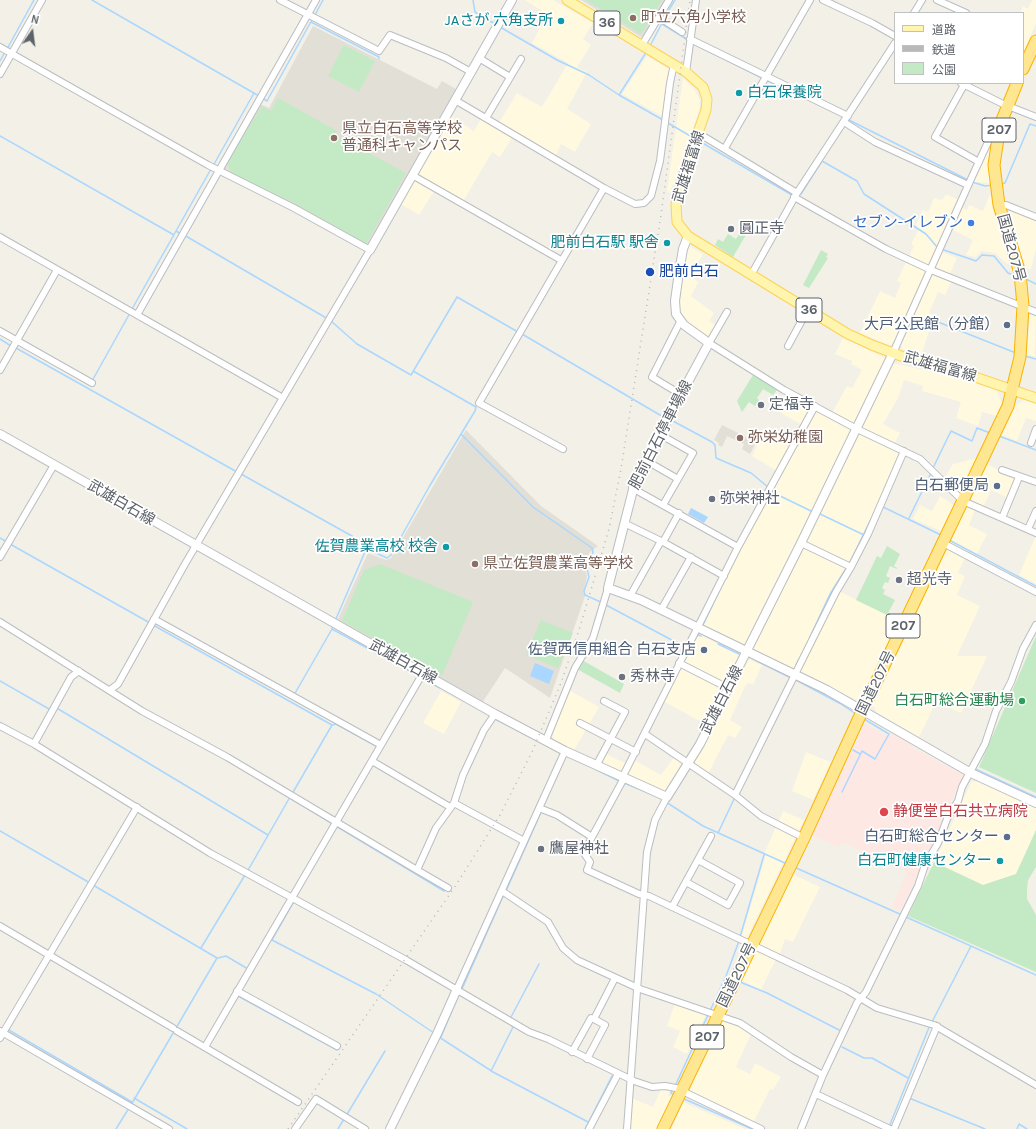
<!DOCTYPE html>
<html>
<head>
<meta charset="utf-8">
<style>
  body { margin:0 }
  #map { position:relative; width:1036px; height:1129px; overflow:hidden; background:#f2f0e7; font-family:Karla,"Noto Sans JP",sans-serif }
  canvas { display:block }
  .legend { position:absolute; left:894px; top:12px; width:130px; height:72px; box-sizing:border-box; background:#fff; border:1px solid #bfc1c3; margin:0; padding:5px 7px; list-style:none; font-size:12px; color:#5e6369 }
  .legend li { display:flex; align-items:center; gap:8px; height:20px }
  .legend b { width:20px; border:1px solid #bfc1c3 }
  .north { position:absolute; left:12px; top:12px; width:40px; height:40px; -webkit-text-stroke:3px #fff; paint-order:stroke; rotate:14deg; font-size:11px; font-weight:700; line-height:16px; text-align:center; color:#5e6369 }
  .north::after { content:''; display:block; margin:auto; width:14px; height:18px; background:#5e6369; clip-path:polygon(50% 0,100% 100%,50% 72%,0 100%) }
</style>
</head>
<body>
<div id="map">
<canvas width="1036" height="1129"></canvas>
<ul class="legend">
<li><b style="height:5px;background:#fff5af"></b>道路</li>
<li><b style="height:5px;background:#b8b9ba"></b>鉄道</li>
<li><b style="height:11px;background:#c3eac4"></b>公園</li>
</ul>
<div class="north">N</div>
</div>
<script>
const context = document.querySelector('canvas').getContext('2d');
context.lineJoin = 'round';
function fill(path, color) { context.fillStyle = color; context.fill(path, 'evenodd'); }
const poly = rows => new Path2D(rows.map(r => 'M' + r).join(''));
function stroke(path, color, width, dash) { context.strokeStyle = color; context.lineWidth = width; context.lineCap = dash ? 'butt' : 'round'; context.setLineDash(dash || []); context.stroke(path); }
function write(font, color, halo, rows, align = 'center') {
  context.font = font + ' Karla,"Noto Sans JP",sans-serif'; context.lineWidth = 3.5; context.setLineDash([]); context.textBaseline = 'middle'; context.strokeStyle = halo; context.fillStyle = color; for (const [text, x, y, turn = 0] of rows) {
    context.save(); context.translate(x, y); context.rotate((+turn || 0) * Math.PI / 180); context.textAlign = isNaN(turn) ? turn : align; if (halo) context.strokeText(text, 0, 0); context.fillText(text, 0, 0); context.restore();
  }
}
fill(poly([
  [525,0,553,0,593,23,583,39,591,45,577,67,587,72,567,109,591,124,575,152,561,144,554,160,513,136,500,157,492,152,461,205,434,191,419,215,399,203,449,115,474,131,482,117,497,126,517,93,542,107,568,63,532,43,547,14],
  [1032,0,1036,0,1036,23,1023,53,1023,13,1020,13,1023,6,1028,9],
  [647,56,672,71,664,117,622,94],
  [683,78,694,89,700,100,699,111,670,193,667,191],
  [990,143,989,183,975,182,973,180],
  [946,194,959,200,900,331,891,346,860,333,880,291,895,298,901,283,897,281,914,246,911,244,919,229,916,225,922,210,928,212,934,198,942,200],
  [990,194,1007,249,1010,264,1006,263,995,253,981,251,976,257,966,255,973,240,951,229,961,207,967,210,969,205,983,211],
  [1007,207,1036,219,1036,249,1031,269,1025,268],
  [687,245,703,254,691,276,698,282,691,296,714,313,709,321,717,326,710,339,685,322,680,316,677,302],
  [942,252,957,258,949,276,953,278,945,295,938,292,929,313,934,316,921,356,902,349,901,345],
  [1030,312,1036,315,1035,357,1027,354],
  [843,338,887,359,856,425,832,413,847,386,852,388,862,370,851,364,852,361,835,354],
  [893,363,948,375,950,373,996,389,1002,403,996,416,982,412,978,426,956,418,961,402,922,391,923,386,904,380,898,398,883,424,900,433,894,444,907,450,839,591,887,615,889,612,900,618,862,698,856,700,800,671,799,669,793,669,752,649],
  [790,397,854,431,746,644,743,645,698,623,736,543,777,471,752,456,759,441,768,426,792,441,802,425,781,413],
  [1024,400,1036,404,1036,421,1026,418,1017,441,1002,435,1015,406],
  [977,458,959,495,944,479,953,464],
  [987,464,1017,479,1008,498,991,490,983,508,977,505,969,525,987,534,977,554,969,549,958,573,965,576,957,595,980,606,957,656,987,656,961,713,936,702,919,737,876,712,873,704],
  [940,496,954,505,941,531,913,519,920,505,932,511],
  [1036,535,1036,584,1019,575],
  [694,632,741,655,707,725,659,699,679,658],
  [745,658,762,665,753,685,749,683,745,686,730,720,742,727,735,738,728,735,708,774,692,762],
  [569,690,599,707,573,752,557,743,552,737],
  [441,691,461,702,444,734,423,723],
  [806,752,831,762,813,800,792,791],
  [605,753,630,766,634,760,661,775,676,755,687,762,666,793,599,764],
  [972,781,979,782,1036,808,1036,830,1016,874,983,885,934,862],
  [783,811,804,820,746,940,741,938,765,858,765,852],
  [792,874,820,887,793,942,785,939,779,956,758,946],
  [756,950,776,959,761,990,741,980],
  [675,1003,707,1013,687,1054,673,1047,680,1031,667,1026],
  [723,1018,752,1032,736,1067,750,1074,755,1063,781,1077,773,1090,770,1089,753,1123,687,1093],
  [661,1089,670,1089,668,1095,671,1097,656,1129,630,1129,632,1098,653,1107],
  [683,1102,745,1129,671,1129]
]), '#fff9df');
fill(poly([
  [581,0,666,0,645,36,641,37],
  [313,26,437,89,442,81,456,89,367,247,223,171,222,168,260,104,269,108],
  [722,425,756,442,750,454,742,449,744,444,727,436,722,447,718,445,719,443,714,440],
  [466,430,541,506,598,546,590,552,585,568,587,577,584,590,585,596,550,698,505,668,482,703,337,621,368,553,386,560,391,558]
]), '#e2dfd6');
fill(poly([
  [865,723,888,737,891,733,908,742,915,749,964,775,901,911,892,907,907,872,842,842,839,847,811,835]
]), '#fee8e4');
fill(poly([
  [586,0,662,0,641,34],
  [344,45,375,61,359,92,328,76],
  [278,98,337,131,335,135,406,173,366,244,294,203,231,173,227,162,262,106,271,111],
  [751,220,759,224,752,236,747,233,733,257,715,245,718,239,723,242,728,234,736,239,747,221,750,222],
  [821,250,828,254,826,257,828,258,809,288,803,285],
  [753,375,777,390,773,395,763,389,757,398,759,400,755,406,749,402,742,412,737,401],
  [887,546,900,554,894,566,897,568,897,569,890,566,886,576,890,578,888,583,885,582,882,588,885,590,883,594,895,600,887,615,856,600,877,556,881,558],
  [380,564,473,602,442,676,342,621,364,570],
  [541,620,573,633,558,668,526,655],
  [1036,636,1036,793,979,767],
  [582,660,624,684,620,693,577,669],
  [1036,830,1036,867,1028,880,1027,889,1027,899,1036,915,1036,972,908,916,934,862,983,885,1016,874]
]), '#c3eac4');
fill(poly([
  [691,508,708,517,704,523,688,514],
  [535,663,554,671,549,684,530,676]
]), '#aad7ff');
stroke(poly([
  [92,0,259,96],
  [473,0,475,12,495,24],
  [315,15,323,0],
  [664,18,675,0],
  [311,22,379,57,379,59],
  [662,24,688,40],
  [500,27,557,60,589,75,619,95,647,51],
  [692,43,762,78],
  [650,46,662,23],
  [7,49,34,0],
  [0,61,5,52],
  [766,80,798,95],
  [619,95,663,120],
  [262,98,267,101,313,18],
  [847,119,968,180],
  [668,123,692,137],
  [0,136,174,235],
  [699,141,792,195],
  [213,166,254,93],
  [972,182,985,186,993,185],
  [1001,184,1005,183,1030,124,1036,126],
  [798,194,801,194,822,161,857,181,864,194,926,234,937,247],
  [181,234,176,231,211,169],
  [184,235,328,319],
  [941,249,976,261,982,255,994,256,1008,273,1016,276],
  [1026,279,1036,284],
  [132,309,176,231],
  [331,321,357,344,411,375,457,297,518,332],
  [938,322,1016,353],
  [522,334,665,418],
  [0,339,11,346],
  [16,348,237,472],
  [1025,356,1036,359],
  [92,381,130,313],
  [671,420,712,442,715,445,716,458,751,473,768,487],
  [461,434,533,507,592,548,593,552,587,569,589,577,584,591,585,595,603,603],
  [999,436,1036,450],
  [933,468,951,431,972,441,977,428,990,433],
  [241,474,368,545,335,621],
  [771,489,774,493,813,512],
  [881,506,941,535],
  [818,513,864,535],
  [909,518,931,473],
  [0,538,7,542],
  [949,540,1036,586],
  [10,544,150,623],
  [367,549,387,558,391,555,429,487,475,411,476,407,413,371],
  [849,564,874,513],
  [606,605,683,646,685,643,688,645],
  [153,625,332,725,292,794],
  [703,625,721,587],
  [333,626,332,629,419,676],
  [698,633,698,635,701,636],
  [810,637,830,594,847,567],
  [695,638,698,635],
  [718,644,739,654],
  [757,661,791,678],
  [796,665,799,659],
  [422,678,440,688],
  [796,680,841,704,856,714],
  [0,681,49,709,52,706],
  [294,695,332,629],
  [55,707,268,835],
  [497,720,510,726],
  [332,725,336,724,378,747],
  [649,731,652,724],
  [853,750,860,754],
  [973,768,1036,797],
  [597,770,621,782],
  [624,783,649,793],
  [733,792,739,781],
  [842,792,862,751,875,759,889,734,864,719],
  [290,798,333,824],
  [666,802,703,826,787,864],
  [543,807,557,775],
  [336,826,444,891],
  [0,831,90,883],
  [718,833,735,797],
  [794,867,902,915],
  [247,872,290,797],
  [93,885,217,958,131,1105],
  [506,891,542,810],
  [293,903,272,940,376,994,434,1033],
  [906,917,1036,975],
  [740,937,764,855],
  [201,948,245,875],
  [218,958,226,956,248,969],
  [740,982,767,993,841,1031],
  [462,989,504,894],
  [241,991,246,982],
  [239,994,238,996,337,1050],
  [710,1011,726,976,739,941],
  [510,1019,539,964],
  [932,1022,971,946],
  [7,1029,132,1102],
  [439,1037,493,1072,588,1122],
  [441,1037,459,994],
  [842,1047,864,1058,872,1058,908,1078],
  [491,1071,513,1027,508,1022],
  [675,1086,708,1015],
  [673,1089,671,1093,675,1095],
  [134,1098,187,1129],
  [682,1098,752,1129],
  [909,1098,985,1129],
  [346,1116,385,1051],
  [889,1127,930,1025],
  [116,1129,129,1108],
  [338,1129,344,1119],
  [585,1129,612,1076],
  [1017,1129,1019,1124,1027,1129]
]), '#aad7ff', 1.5);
const street = poly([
  [280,0,379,51,390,35,446,58,471,72],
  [823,0,872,23,895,36],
  [937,0,966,13],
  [914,13,922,0],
  [659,17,682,32],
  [690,39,848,116],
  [642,45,669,0],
  [0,47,208,165,294,208,370,250,185,564,118,684,110,690],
  [479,58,510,77],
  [686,72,696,0],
  [0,74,42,0],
  [961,83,1003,104,1036,117],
  [964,85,935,137,979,162],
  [455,100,604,188,635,204,644,203,651,196,660,161,670,83,674,64],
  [486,118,521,59],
  [844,122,875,142,968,185],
  [698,133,797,193],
  [725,148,810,0],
  [412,175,561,260],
  [794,197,886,249,931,270,1036,312],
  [999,205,1006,205,1036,217],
  [0,237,283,398],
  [751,275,797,193,895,43],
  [727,312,709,343,784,390,857,429,920,459,963,501,1036,533],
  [137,315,316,0],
  [0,331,92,383],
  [788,346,808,309],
  [893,353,971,179,994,129,1000,125],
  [0,370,57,270],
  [680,394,652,377,680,322],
  [659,434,693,453,663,505],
  [1031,443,1036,429],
  [563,449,479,403,604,188],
  [645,460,678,479],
  [1002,470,1036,482],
  [632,488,738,547],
  [1002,518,1019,477],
  [624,523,663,542,724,576],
  [1028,529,1036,511],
  [663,542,679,513],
  [801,543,851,567],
  [943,543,1036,592],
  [0,557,54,465],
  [630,596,661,541],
  [661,610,691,557],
  [154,619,381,745],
  [0,622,142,711,227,757,417,870,436,828,454,803],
  [679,663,728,688],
  [495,714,484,730,463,775,454,803,524,841],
  [580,723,636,752],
  [0,726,34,744,210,853,406,960,529,1032,548,1039,634,1081,652,1087,665,1086,676,1088,761,1129],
  [645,734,735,795,761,816,804,838],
  [546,740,575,668,593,638,608,588],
  [34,744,71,677,79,671],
  [372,761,450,807],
  [596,766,625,712,604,701],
  [622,778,738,547,815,406],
  [735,795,836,592,851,567,868,534,904,451],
  [539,808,557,815,592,837,584,853,590,862,587,870,639,894,649,896,847,990,877,1008,934,1025,1036,1085],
  [592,837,624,778],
  [417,870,448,888],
  [686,882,728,905,740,883,698,860],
  [502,891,548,922,563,948,577,960,640,989,740,1023,791,1057,823,1075],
  [672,907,711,836],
  [0,926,173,1028],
  [457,989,565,751],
  [237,991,337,1046],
  [0,1031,169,1129],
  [177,1031,298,1102],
  [0,1038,137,807],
  [205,1047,423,673],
  [572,1052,591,1018,594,1019],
  [587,1059,605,1025,594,1019,615,978],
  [816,1094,890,1129],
  [295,1129,316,1099,365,1129],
  [589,1129,618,1074],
  [627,1129,647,852,655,820,667,797],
  [801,1129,823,1075,857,1003,866,992,918,886,925,865,938,843,947,819,958,801,962,787,985,744,996,711,1011,682,1023,649,1036,625],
  [894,1129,937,1026]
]);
const secondary = poly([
  [688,236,683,249,679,272,675,301,676,314,684,325,709,343,636,478,608,588,641,600,827,690,971,773,1036,803],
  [370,250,512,0],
  [0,434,495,714,565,751,667,797,700,744,801,543,893,353],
  [437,1034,457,989],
  [390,1129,436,1036]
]);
const primary = poly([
  [567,0,686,72,703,87,707,99,706,110,687,164,676,204,677,222,688,236,848,334,872,345,901,356,949,368,1036,398]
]);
const highway = poly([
  [1023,69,1036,41],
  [663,1129,804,838,858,720,1008,406,1020,357,1023,306,1020,273,999,205,994,165,1000,125,1017,83]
]);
stroke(street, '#babdc1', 8);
stroke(secondary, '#babec4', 10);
stroke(primary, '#fcd356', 11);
stroke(highway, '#f9b300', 13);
stroke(street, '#fff', 6);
stroke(secondary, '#fff', 8);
stroke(primary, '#fff5af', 9);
stroke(highway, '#ffe791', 11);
stroke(poly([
  [288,1129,456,885,500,815,532,752,561,683,580,627,609,529,621,469,661,215,690,0]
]), '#b8b9ba', 1.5, [1, 5]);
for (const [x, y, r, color] of [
  [633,18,4,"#8d6e63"],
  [561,21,4,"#0f9aa8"],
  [739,93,4,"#0f9aa8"],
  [334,138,4,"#8d6e63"],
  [971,223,4,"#3f7fe0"],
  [731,229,4,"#6b7280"],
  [667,243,4,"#0f9aa8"],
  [650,272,5,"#1a4fb4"],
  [1007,325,4,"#5c6f8a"],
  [761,405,4,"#6b7280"],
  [740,438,4,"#8d6e63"],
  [997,486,4,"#5c6f8a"],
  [712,499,4,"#6b7280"],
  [446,547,4,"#0f9aa8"],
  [475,564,4,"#8d6e63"],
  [899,580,4,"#6b7280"],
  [704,650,4,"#5c6f8a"],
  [622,677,4,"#6b7280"],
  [1022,701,4,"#2e9e5b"],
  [884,812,5,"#e0444e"],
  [1007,837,4,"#5c6f8a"],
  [541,849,4,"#6b7280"],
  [1000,861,4,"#0f9aa8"]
]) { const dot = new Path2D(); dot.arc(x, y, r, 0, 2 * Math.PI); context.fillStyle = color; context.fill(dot); stroke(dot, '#fff', 1.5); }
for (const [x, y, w] of [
  [607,23,26],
  [999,130,34],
  [809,310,26],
  [903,626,34],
  [707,1037,34]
]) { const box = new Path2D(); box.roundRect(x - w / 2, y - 12, w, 24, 3); context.fillStyle = '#fff'; context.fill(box); stroke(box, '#5e6369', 1); }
write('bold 14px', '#5e6369', null, [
  ["36",607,23],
  ["207",999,130],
  ["36",809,310],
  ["207",903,626],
  ["207",707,1037]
]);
write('15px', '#785e54', '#fff', [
  ["町立六角小学校",641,18],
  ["県立白石高等学校",342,129],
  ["普通科キャンパス",342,146],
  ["弥栄幼稚園",748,438],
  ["県立佐賀農業高等学校",483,564]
], 'left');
write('15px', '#0d838f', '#fff', [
  ["JAさが 六角支所",553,21],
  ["白石保養院",747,93,"left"],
  ["肥前白石駅 駅舎",659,243],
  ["佐賀農業高校 校舎",438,547],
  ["白石町健康センター",992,861]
], 'right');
write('15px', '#5e6369', '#fff', [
  ["武雄福富線",689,167,-73],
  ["国道207号",1011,248,75],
  ["武雄福富線",940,367,16],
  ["肥前白石停車場線",661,435,-63],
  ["武雄白石線",121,503,30],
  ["武雄白石線",403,662,29],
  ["国道207号",876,683,-64],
  ["武雄白石線",722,700,-63],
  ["国道207号",737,975,-64]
]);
write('15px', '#366cbe', '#fff', [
  ["セブン-イレブン",963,223]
], 'right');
write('15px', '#5b616d', '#fff', [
  ["圓正寺",739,229],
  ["定福寺",769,405],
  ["弥栄神社",720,499],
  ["超光寺",907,580],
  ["秀林寺",630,677],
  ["鷹屋神社",549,849]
], 'left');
write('15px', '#164399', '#fff', [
  ["肥前白石",659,272]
], 'left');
write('15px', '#4e5e75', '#fff', [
  ["大戸公民館（分館）",999,325],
  ["白石郵便局",989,486],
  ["佐賀西信用組合 白石支店",696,650],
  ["白石町総合センター",999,837]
], 'right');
write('15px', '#27864d', '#fff', [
  ["白石町総合運動場",1014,701]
], 'right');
write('15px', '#be3a42', '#fff', [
  ["静便堂白石共立病院",893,812]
], 'left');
</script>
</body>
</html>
